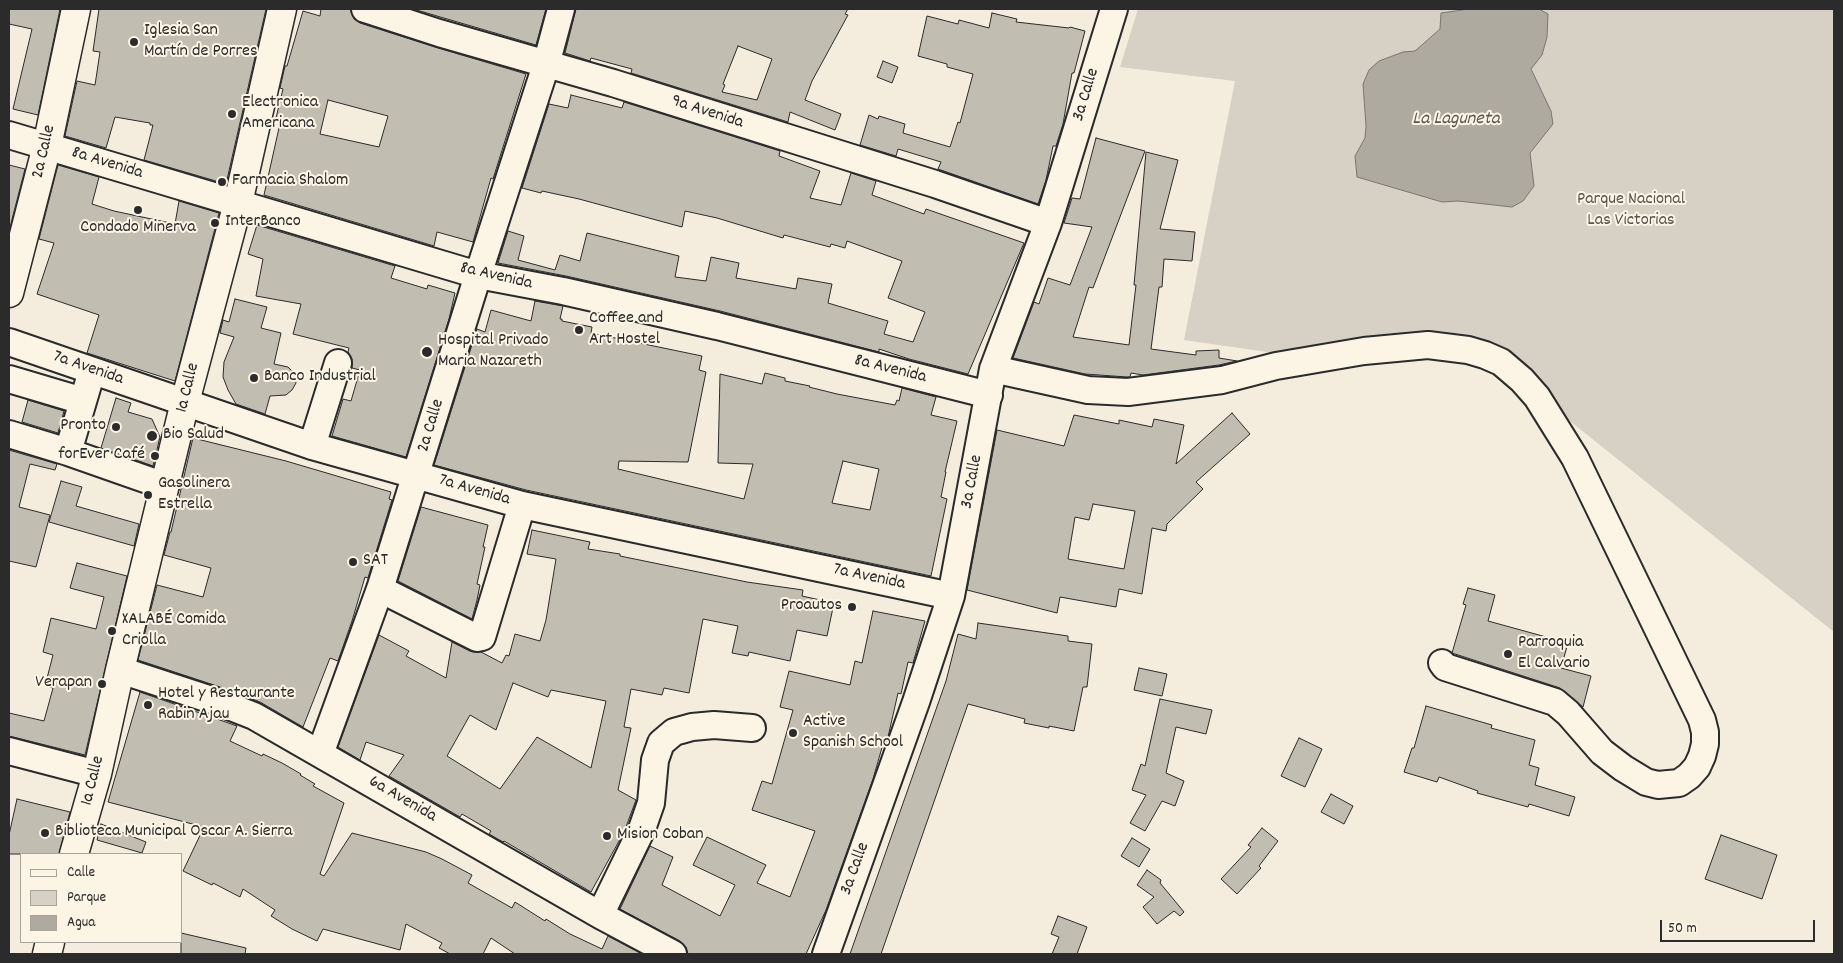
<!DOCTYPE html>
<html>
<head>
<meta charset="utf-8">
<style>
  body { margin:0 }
  #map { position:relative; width:1843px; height:963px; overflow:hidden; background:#f4edde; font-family:Dekko,sans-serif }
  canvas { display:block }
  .frame { position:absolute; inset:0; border:10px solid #2b2b2b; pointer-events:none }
  .legend { position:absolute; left:20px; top:853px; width:162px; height:90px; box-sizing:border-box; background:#fcf5e5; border:1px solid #a8a49b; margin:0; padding:6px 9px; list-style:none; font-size:15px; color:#2b2b2b }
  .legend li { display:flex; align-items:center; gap:10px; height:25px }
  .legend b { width:25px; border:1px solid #a8a49b }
  .scale { position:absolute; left:1660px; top:920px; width:155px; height:22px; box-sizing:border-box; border:2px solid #2b2b2b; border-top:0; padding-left:6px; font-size:15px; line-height:18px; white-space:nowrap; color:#2b2b2b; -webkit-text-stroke:4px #fcf5e5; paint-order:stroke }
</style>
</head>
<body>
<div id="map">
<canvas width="1843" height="963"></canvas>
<div class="frame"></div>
<ul class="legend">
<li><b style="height:6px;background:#fcf5e5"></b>Calle</li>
<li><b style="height:14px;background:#d6d1c4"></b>Parque</li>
<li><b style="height:14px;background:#afaaa0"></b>Agua</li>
</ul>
<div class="scale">50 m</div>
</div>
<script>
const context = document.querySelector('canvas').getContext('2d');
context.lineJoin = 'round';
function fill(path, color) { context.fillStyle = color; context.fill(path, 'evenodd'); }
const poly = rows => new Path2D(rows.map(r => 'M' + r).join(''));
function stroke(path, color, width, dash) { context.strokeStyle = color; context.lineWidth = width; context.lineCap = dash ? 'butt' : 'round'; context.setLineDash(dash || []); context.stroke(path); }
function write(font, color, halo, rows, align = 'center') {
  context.font = font + ' Dekko,sans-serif'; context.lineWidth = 4; context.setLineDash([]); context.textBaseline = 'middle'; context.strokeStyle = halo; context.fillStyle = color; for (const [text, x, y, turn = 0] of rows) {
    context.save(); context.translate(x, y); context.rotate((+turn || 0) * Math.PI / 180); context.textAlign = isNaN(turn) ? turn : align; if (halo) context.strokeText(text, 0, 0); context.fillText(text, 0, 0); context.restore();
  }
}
fill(poly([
  [1138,9,1834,9,1834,632,1501,366,1435,347,1274,353,1184,340,1235,81,1120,67]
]), '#d6d1c4');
const water = poly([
  [1469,9,1539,9,1548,14,1547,37,1542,55,1531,69,1551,111,1553,124,1530,153,1534,186,1523,201,1512,207,1458,201,1442,202,1357,177,1355,156,1365,138,1366,126,1363,84,1369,70,1379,61,1403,52,1415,51,1440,29,1441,13,1469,9]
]);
fill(water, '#afaaa0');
stroke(water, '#7a7771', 1);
const building = poly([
  [9,9,60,9,38,115,13,109,32,29,9,24,9,9],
  [99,9,266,9,226,184,144,160,153,125,150,125,150,123,115,117,106,148,65,136,77,81,95,85,100,52,93,51,99,9],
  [321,9,350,9,354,19,360,23,435,47,526,74,493,179,491,178,473,242,437,232,434,246,264,195,281,119,276,118,283,89,280,88,285,66,287,66,303,11,320,16,321,9],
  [328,100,388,116,379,147,320,134,328,100],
  [413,9,546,9,536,45,413,9],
  [576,9,848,9,845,14,848,15,812,81,805,100,841,114,835,130,790,112,788,122,631,73,632,69,591,58,590,61,565,53,576,9],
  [738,46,772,59,757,100,722,92,725,85,723,84,738,46],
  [992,13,1017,19,1016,22,1069,28,1070,27,1085,31,1074,73,1072,73,1063,124,1056,146,1053,146,1046,180,1038,204,938,169,941,162,898,149,896,156,860,145,869,115,878,119,879,116,905,124,903,133,950,147,958,122,960,123,973,74,947,67,947,64,918,56,927,16,958,24,959,20,989,28,992,13],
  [883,61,898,67,892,83,877,77,883,61],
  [571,95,622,108,624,102,780,151,779,156,820,171,810,198,841,205,851,173,876,181,872,195,924,214,926,209,1024,243,968,374,909,359,879,349,879,352,720,311,566,276,498,263,508,231,524,236,518,260,555,270,560,255,580,261,587,233,679,256,675,277,706,281,711,257,739,263,736,278,796,289,798,278,832,284,828,303,888,321,884,334,913,342,925,312,888,298,902,261,847,241,845,248,831,244,830,247,784,235,783,238,717,218,685,211,682,227,579,199,542,191,541,193,522,188,549,104,568,108,571,95],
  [1096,138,1145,151,1093,288,1089,287,1073,337,1129,345,1136,285,1134,285,1146,152,1178,160,1160,229,1195,232,1192,261,1164,259,1162,287,1159,287,1151,349,1196,355,1196,351,1219,350,1219,358,1237,361,1219,365,1143,375,1131,373,1130,377,1127,377,1085,374,1013,358,1034,302,1039,304,1048,278,1070,285,1092,227,1064,223,1072,198,1080,199,1096,138],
  [9,165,25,169,9,231,9,165],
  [58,165,99,177,92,204,114,211,175,224,179,201,219,213,175,381,87,353,99,315,37,294,54,243,39,239,58,165],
  [257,225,395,266,391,278,427,289,428,285,455,293,449,319,406,457,332,436,343,399,351,401,360,370,352,368,352,359,348,352,349,348,293,334,301,304,256,296,263,259,248,254,257,225],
  [235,299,267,307,261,328,281,333,274,364,288,367,294,373,296,383,292,390,286,395,270,396,265,414,236,404,228,390,223,377,224,362,234,337,220,333,223,320,229,322,235,299],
  [535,301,563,306,560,319,562,319,562,321,592,327,591,333,702,356,699,370,706,372,688,462,619,461,618,469,744,499,753,464,718,463,720,374,762,384,765,373,785,378,785,381,810,386,809,387,837,394,895,405,897,400,899,401,902,388,936,397,931,415,957,421,945,472,946,472,941,497,947,499,931,576,526,490,434,465,477,329,485,332,491,310,531,321,535,301],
  [843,461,879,469,870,510,832,503,843,461],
  [116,398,131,403,128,412,152,419,160,437,153,466,101,448,116,398],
  [28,400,64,411,58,433,22,422,28,400],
  [1232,413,1250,434,1196,482,1203,489,1167,524,1166,531,1152,528,1142,594,1119,589,1116,607,1060,597,1057,613,967,590,997,430,1064,446,1074,415,1119,424,1119,420,1152,427,1154,419,1184,425,1176,464,1232,413],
  [1093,504,1135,511,1124,569,1068,559,1075,517,1089,520,1093,504],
  [193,438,286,461,391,492,389,499,392,500,368,578,365,577,352,621,338,661,330,658,303,727,260,702,226,689,138,660,157,585,203,597,211,568,164,555,170,532,171,532,193,438],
  [9,450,57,464,55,470,30,464,19,507,50,515,36,567,9,561,9,450],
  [61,481,82,487,76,506,139,524,134,546,49,522,61,481],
  [421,507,488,525,483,547,485,547,477,584,480,585,477,600,472,619,398,581,421,507],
  [532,530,590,542,588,549,620,554,620,556,747,582,803,590,802,596,834,603,827,636,797,630,790,661,749,652,748,656,732,653,738,626,703,619,689,693,664,688,662,695,631,689,624,727,631,728,618,790,636,800,624,832,591,892,504,841,503,842,489,834,491,831,462,814,460,817,389,776,404,755,366,742,360,760,338,747,379,635,409,651,406,656,446,678,452,642,470,651,481,652,502,663,506,655,509,656,515,634,540,641,546,620,556,559,527,554,532,530],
  [513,683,548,697,551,690,606,701,591,768,537,737,500,789,447,756,470,715,496,730,513,683],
  [77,563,127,576,85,755,9,736,9,713,44,721,53,688,45,686,53,655,43,652,51,618,96,629,104,597,70,588,77,563],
  [1468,588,1495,595,1488,621,1568,643,1561,668,1591,676,1583,707,1560,688,1452,653,1466,605,1463,604,1468,588],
  [873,611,925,621,913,663,908,662,901,694,898,693,888,737,885,737,873,779,826,910,806,954,688,954,686,947,680,941,620,909,650,846,673,857,662,885,720,916,735,885,693,865,707,837,766,865,757,883,790,897,815,831,752,810,762,781,772,784,793,710,780,707,789,671,850,685,855,661,862,663,873,611],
  [978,623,1068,636,1068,641,1092,644,1087,687,1083,687,1074,731,1049,726,1049,728,1024,723,1025,719,968,704,881,954,850,954,946,681,958,634,976,639,978,623],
  [1139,668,1167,674,1162,696,1134,690,1139,668],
  [140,692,237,726,230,741,262,756,263,754,282,763,301,774,300,775,315,784,313,786,344,803,320,874,324,876,352,833,426,852,442,859,472,875,468,883,512,908,515,902,545,921,546,919,570,934,602,949,608,936,642,954,515,954,491,938,483,954,450,954,439,948,442,943,406,924,400,950,323,929,317,941,292,929,271,916,275,910,243,889,240,897,213,883,212,885,183,871,204,827,108,802,140,692],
  [1160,699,1212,710,1206,734,1176,727,1166,773,1184,781,1175,806,1162,801,1145,831,1130,823,1146,795,1132,790,1141,764,1145,766,1160,699],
  [1426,706,1492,725,1491,728,1535,740,1529,765,1539,768,1535,785,1575,797,1569,816,1529,804,1528,807,1477,793,1478,791,1439,777,1437,782,1404,772,1412,748,1414,748,1426,706],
  [1299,738,1322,749,1305,787,1281,776,1299,738],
  [1331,794,1353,806,1344,824,1321,812,1331,794],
  [17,799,70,812,59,854,9,854,9,835,17,799],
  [101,824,146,842,142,853,97,840,101,824],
  [1262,828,1278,841,1259,866,1261,868,1237,894,1221,879,1251,847,1248,845,1262,828],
  [1721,835,1777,855,1762,899,1705,879,1721,835],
  [1132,838,1150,849,1139,867,1121,856,1132,838],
  [1147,870,1161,880,1160,883,1184,912,1180,916,1174,911,1157,924,1143,907,1154,897,1137,885,1147,870],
  [1058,916,1087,927,1077,954,1052,954,1059,937,1051,934,1058,916],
  [181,933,246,948,245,954,181,954,181,933]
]);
fill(building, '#c2bdb1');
stroke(building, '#2b2b2b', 1);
const minor = poly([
  [365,9,439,33,613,83,935,184,1048,223],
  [9,135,478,275,563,291,717,326,989,395],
  [9,342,312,446,522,505,951,596],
  [993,369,1088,390,1128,392,1222,380,1276,366,1364,351,1428,345,1468,350,1485,355,1501,362,1522,380,1537,397,1575,458,1702,720,1705,732,1705,744,1702,756,1697,767,1689,776,1679,783,1658,785,1646,782,1623,768,1602,752,1568,713,1555,702,1445,667,1442,663],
  [9,379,83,401],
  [9,434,68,452,165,486],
  [312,446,338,363],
  [68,452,92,371],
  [380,589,477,638,482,637,522,505],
  [120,670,221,703,254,716,600,915,673,954],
  [9,751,97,774],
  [320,754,380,589,478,275,546,65,561,9],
  [600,915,642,829,651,803,655,760,661,743,674,732,692,727,714,725,752,728],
  [826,954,916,702,951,596,993,369,1048,223,1114,9]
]);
const major = poly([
  [9,293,47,146,76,9],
  [74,854,97,774,120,670,185,402,238,203,282,9],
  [47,954,50,942]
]);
stroke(minor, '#2b2b2b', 30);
stroke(major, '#2b2b2b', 31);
stroke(minor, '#fcf5e5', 26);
stroke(major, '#fcf5e5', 28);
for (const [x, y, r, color] of [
  [134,42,5,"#2b2b2b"],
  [232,114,5,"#2b2b2b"],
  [222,182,5,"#2b2b2b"],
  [138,210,5,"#2b2b2b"],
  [215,223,5,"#2b2b2b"],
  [579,330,5,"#2b2b2b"],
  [427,352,6,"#2b2b2b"],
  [254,378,5,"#2b2b2b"],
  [116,427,5,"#2b2b2b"],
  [152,436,6,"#2b2b2b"],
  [155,456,5,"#2b2b2b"],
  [148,495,5,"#2b2b2b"],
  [353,562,5,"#2b2b2b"],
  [852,607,5,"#2b2b2b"],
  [112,631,5,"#2b2b2b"],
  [1508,654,5,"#2b2b2b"],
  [102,684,5,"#2b2b2b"],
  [148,705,5,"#2b2b2b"],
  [793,733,5,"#2b2b2b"],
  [45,833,5,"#2b2b2b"],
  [607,836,5,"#2b2b2b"]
]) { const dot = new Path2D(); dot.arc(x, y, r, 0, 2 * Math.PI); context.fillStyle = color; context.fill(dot); stroke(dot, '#fcf5e5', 2); }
write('18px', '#2b2b2b', '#fcf5e5', [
  ["Iglesia San",144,32],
  ["Martín de Porres",144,53],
  ["Electronica",242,104],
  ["Americana",242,125],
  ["Farmacia Shalom",232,182],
  ["InterBanco",225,223],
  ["Condado Minerva",138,229,"center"],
  ["Coffee and",589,320],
  ["Art Hostel",589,341],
  ["Hospital Privado",438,342],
  ["Maria Nazareth",438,363],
  ["Banco Industrial",264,378],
  ["Pronto",106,427,"right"],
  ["Bio Salud",163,436],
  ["forEver Café",145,456,"right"],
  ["Gasolinera",158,485],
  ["Estrella",158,506],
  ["SAT",363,562],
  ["Proautos",842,607,"right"],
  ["XALABÉ Comida",122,621],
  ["Criolla",122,642],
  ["Parroquia",1518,644],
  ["El Calvario",1518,665],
  ["Verapan",92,684,"right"],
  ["Hotel y Restaurante",158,695],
  ["Rabin Ajau",158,716],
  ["Active",803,723],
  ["Spanish School",803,744],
  ["Biblioteca Municipal Oscar A. Sierra",55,833],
  ["Mision Coban",617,836]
], 'left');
write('18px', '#2b2b2b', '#fcf5e5', [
  ["3a Calle",1087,95,-73],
  ["9a Avenida",707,113,18],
  ["2a Calle",45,152,-77],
  ["8a Avenida",107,164,17],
  ["8a Avenida",496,277,13],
  ["7a Avenida",88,369,19],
  ["8a Avenida",890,370,14],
  ["1a Calle",189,388,-76],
  ["2a Calle",432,426,-73],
  ["3a Calle",973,482,-79],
  ["7a Avenida",474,491,16],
  ["7a Avenida",869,578,12],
  ["1a Calle",94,781,-76],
  ["6a Avenida",402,800,30],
  ["3a Calle",856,869,-70]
]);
write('18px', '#565451', '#fcf5e5', [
  ["Parque Nacional",1631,201],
  ["Las Victorias",1631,222]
]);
write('italic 19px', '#595754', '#fcf5e5', [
  ["La Laguneta",1456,120]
]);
</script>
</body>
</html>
